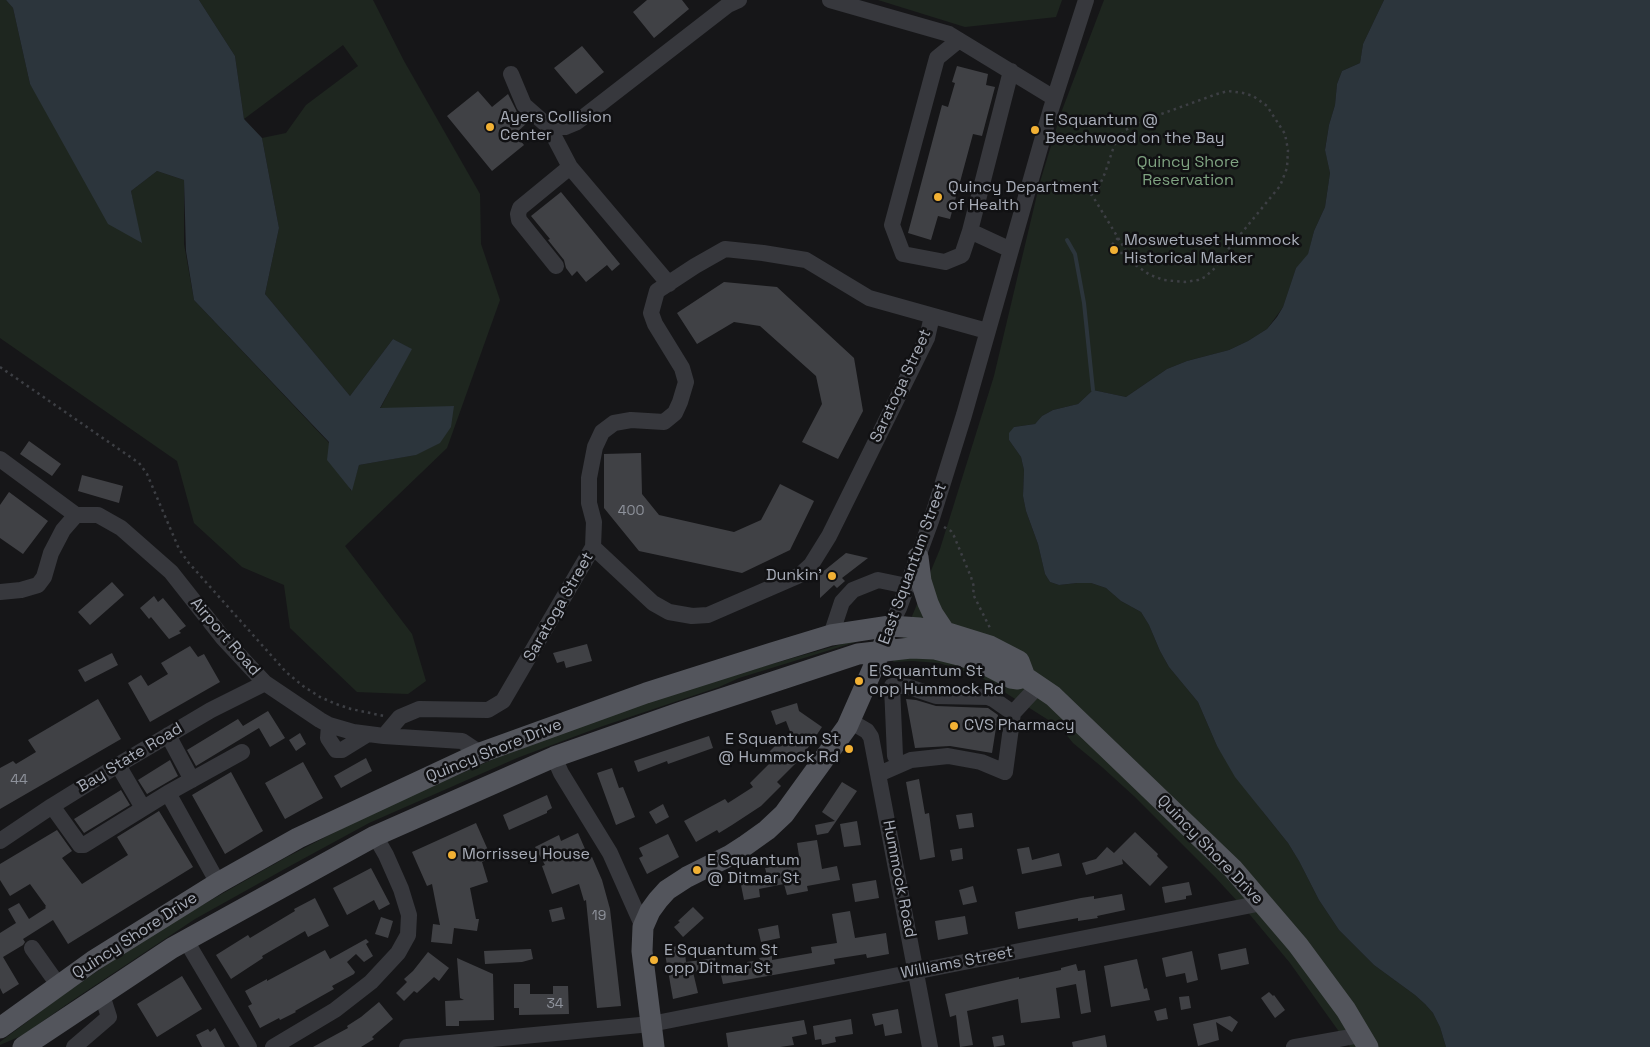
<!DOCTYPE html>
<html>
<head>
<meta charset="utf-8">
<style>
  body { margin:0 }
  canvas { display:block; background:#161618 }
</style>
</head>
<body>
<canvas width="1650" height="1047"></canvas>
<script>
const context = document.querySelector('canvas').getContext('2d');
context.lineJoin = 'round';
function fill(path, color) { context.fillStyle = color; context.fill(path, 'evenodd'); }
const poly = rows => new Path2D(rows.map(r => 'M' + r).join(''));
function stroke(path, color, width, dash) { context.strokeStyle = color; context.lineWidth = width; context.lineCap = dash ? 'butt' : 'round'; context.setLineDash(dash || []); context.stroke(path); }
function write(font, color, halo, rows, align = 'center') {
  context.font = font + ' "Space Grotesk",sans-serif'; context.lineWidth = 5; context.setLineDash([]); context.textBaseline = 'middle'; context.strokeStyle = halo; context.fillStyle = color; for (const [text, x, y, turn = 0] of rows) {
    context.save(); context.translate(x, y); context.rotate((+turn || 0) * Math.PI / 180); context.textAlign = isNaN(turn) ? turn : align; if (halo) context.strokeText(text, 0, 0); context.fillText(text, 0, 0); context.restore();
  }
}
fill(poly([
  [0,0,6,0,13,8,30,84,141,243,131,191,157,171,184,180,184,244,194,300,329,443,351,491,359,465,415,455,380,409,411,349,393,339,350,396,265,294,279,228,262,138,286,133,306,105,358,66,343,45,244,119,235,56,199,0,373,0,404,61,480,194,481,244,500,300,447,448,345,546,412,634,426,681,408,694,357,692,290,628,284,585,242,567,194,523,177,461,0,338],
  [878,0,1062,0,1056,17,965,27],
  [1104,0,1384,0,1363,44,1360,63,1342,71,1337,84,1335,105,1329,125,1325,149,1330,173,1325,207,1314,231,1308,255,1296,268,1283,307,1267,329,1248,341,1229,350,1187,361,1167,369,1126,397,1093,390,1078,404,1053,410,1042,416,1035,424,1014,427,1009,440,1021,457,1024,470,1023,496,1026,511,1038,544,1045,574,1050,582,1059,585,1077,583,1091,583,1106,588,1121,601,1141,612,1149,625,1160,651,1169,667,1198,702,1217,746,1263,812,1288,843,1299,861,1319,900,1339,930,1374,965,1415,995,1425,1004,1433,1013,1440,1027,1446,1047,1350,1047,1290,963,1251,916,1215,877,1135,797,1102,767,1073,743,1061,728,979,676,939,663,912,661,893,662,940,549,994,376,1040,182,1061,113],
  [856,640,856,642,739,678,719,687,600,727,517,758,369,823,290,866,195,919,73,1000,23,1035,0,1045,0,1042,67,992,121,955,190,912,285,858,366,816,514,750,681,690]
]), '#1e261f');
fill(poly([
  [6,0,199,0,235,56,244,119,262,138,279,228,265,294,350,396,393,339,412,349,380,408,454,406,451,427,440,443,416,455,359,465,352,491,327,460,329,442,194,300,186,251,184,180,157,171,131,191,142,243,108,224,30,84,13,8],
  [1384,0,1650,0,1650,1047,1446,1047,1440,1027,1433,1013,1425,1004,1415,995,1374,965,1339,930,1319,900,1299,861,1288,843,1235,777,1217,746,1198,702,1169,667,1160,651,1149,625,1141,612,1121,601,1106,588,1091,583,1077,583,1059,585,1050,582,1045,574,1038,544,1026,511,1023,496,1024,470,1021,457,1009,440,1009,433,1014,427,1035,424,1042,416,1053,410,1078,404,1093,390,1126,397,1167,369,1187,361,1229,350,1248,341,1267,329,1277,317,1283,307,1296,268,1308,254,1314,231,1325,207,1330,173,1325,150,1329,125,1335,105,1337,84,1342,71,1360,63,1363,44]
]), '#2c353c');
stroke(poly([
  [1067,240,1075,254,1084,303,1093,390]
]), '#2c353c', 4);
fill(poly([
  [647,0,682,0,689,9,654,38,633,12],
  [582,46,604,72,576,94,554,68],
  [957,66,988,74,986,85,995,87,982,136,973,134,950,219,938,216,931,240,908,233,942,105,948,107,955,83,952,82],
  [478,91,492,107,508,94,517,112,528,122,515,134,524,145,492,171,447,116],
  [561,192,620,264,612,271,607,265,586,282,577,271,572,276,566,268,564,260,548,240,550,239,531,216],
  [724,282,777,287,854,358,863,411,838,459,802,442,822,404,816,376,760,326,734,322,697,344,677,313],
  [29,441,61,464,52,476,20,454],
  [641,453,642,494,659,515,734,532,761,520,780,484,814,501,790,550,742,573,639,551,604,508,604,454],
  [82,475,123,486,119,503,78,491],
  [9,492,48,521,23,554,0,538,0,505],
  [846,553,868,558,842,578,845,581,837,588,834,585,820,598,820,574],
  [112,582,124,595,90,625,78,612],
  [154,596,158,602,163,598,186,626,179,631,181,633,169,639,151,617,149,619,140,608],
  [587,644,592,661,566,668,564,661,557,663,553,653],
  [190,646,198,657,204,654,220,682,150,722,128,683,141,675,148,686,168,674,161,663],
  [112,653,118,665,85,682,78,670],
  [98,699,121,739,0,809,0,768,13,761,16,764,36,752,28,740],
  [906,699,916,700,936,706,988,708,998,715,992,753,950,746,915,748],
  [797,703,799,711,822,727,801,758,777,782,781,786,761,806,732,825,719,833,717,830,696,842,684,821,725,799,728,803,753,787,750,783,773,760,767,754,780,741,780,740,791,734,786,721,776,725,771,711],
  [268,711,285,738,270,747,259,728,196,766,187,750,238,719,243,726],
  [300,733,306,744,296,751,289,740],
  [709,736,713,748,668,764,667,761,638,772,634,761],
  [366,758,372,771,341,788,334,776],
  [170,760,178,776,147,794,138,780],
  [303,762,323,798,285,819,265,783],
  [612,768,619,788,623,787,635,817,616,825,597,773],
  [231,772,263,831,225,854,192,795],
  [919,779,925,814,929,813,935,857,920,860,906,782],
  [842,782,857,791,828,833,817,835,815,825,835,821,822,812],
  [121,790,130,805,84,833,74,819],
  [547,795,552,808,547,811,547,813,509,830,503,815],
  [663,804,669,817,656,824,649,812],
  [159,811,193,867,68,944,53,920,23,939,25,942,23,945,3,957,19,984,3,994,0,988,0,933,16,923,8,909,19,903,29,919,46,908,45,907,46,906,30,884,10,896,0,880,0,864,57,830,72,851,62,858,82,884,128,855,117,837],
  [972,813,974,827,959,829,956,815],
  [857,821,861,845,844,847,840,824],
  [476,823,491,857,482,862,488,882,470,888,476,919,479,919,477,931,454,928,452,944,431,942,433,924,440,925,432,884,427,886,412,852],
  [1135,832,1158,854,1157,856,1168,867,1150,886,1122,859,1123,864,1086,875,1082,863,1096,859,1107,847,1114,853],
  [578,833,589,858,592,857,602,880,610,909,621,1006,597,1008,586,900,584,901,579,884,552,894,542,866,545,865,535,847,559,835,561,841],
  [668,834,679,857,647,874,639,858,643,856,639,848],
  [817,840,822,869,837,866,840,880,807,886,808,891,787,895,784,884,759,889,760,897,744,900,740,880,767,875,765,868,800,862,797,843],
  [1029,847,1032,860,1059,853,1062,866,1022,874,1017,849],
  [962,848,963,859,952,861,950,850],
  [371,868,390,904,379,910,374,900,347,915,333,888],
  [876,880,879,898,855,902,852,884],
  [1189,882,1192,895,1186,896,1186,899,1165,903,1162,887],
  [973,886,977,902,963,905,959,890],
  [1122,894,1125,910,1097,916,1098,918,1078,921,1078,918,1018,929,1015,912,1081,898,1094,896,1094,899],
  [315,898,329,926,308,937,305,931,262,956,263,958,231,979,216,955,248,935,250,938,295,911,294,909],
  [562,907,565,919,552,922,549,910],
  [693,907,704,918,683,937,674,927,680,922,678,921],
  [850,911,855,938,886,933,889,954,867,958,866,954,834,959,835,964,723,984,720,971,748,965,747,962,760,960,759,958,772,956,772,960,812,953,811,947,837,943,832,914],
  [965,916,968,934,938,940,935,921],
  [381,917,393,921,388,938,375,934],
  [778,925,780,938,761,942,758,929],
  [366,939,369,942,366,944,373,956,364,962,356,954,347,962,355,972,354,974,332,986,334,989,295,1011,296,1012,280,1020,279,1018,260,1028,248,1006,252,1004,245,991,267,979,267,981,325,950,330,959],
  [684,945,686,962,715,958,717,968,693,972,698,993,673,999,664,948],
  [1246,948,1249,964,1221,970,1218,954],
  [531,949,533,959,522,962,485,964,484,951],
  [1192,951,1198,980,1187,983,1185,973,1166,977,1162,958],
  [428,952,449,968,439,981,434,977,417,993,414,991,404,1001,396,993,407,982,404,979,413,971],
  [457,958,493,974,494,1020,459,1021,459,1026,446,1026,445,1001,464,1000,460,998],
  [1137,959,1144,989,1147,988,1150,1000,1111,1007,1104,966],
  [1076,964,1078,971,1085,970,1091,1012,1081,1014,1076,984,1056,988,1060,1018,1021,1023,1018,999,967,1011,973,1045,960,1047,956,1015,950,1017,945,994,1019,977,1019,979,1061,970,1061,968],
  [182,976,202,1009,157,1037,137,1004],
  [514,984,530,984,530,994,553,994,553,986,568,986,569,1014,519,1015,519,1008,514,1008],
  [1269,992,1273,996,1274,995,1285,1010,1275,1018,1261,998],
  [1189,996,1191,1008,1181,1010,1179,997],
  [379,1002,393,1019,372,1037,374,1039,361,1047,313,1047,348,1028,347,1026,361,1017],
  [1166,1008,1168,1019,1157,1021,1154,1011],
  [898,1009,902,1033,885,1036,883,1024,875,1026,872,1014],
  [1230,1016,1238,1022,1232,1032,1216,1022,1219,1040,1198,1046,1193,1024],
  [851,1019,853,1034,835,1037,836,1042,822,1045,821,1039,815,1040,813,1026],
  [804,1020,807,1034,792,1037,794,1045,780,1047,728,1047,726,1033],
  [215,1028,225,1047,202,1047,196,1035,208,1029,210,1032],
  [1003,1035,1005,1045,994,1047,992,1037],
  [1105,1035,1107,1047,1073,1047,1072,1042]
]), '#404145');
stroke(poly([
  [1061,181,1076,190,1092,195,1134,264,1150,275,1164,280,1185,282,1198,280,1205,277,1215,268,1226,252,1280,186,1287,168,1288,150,1285,134,1267,106,1253,96,1243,93,1228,91,1217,94,1139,122,1124,131,1115,143,1105,173,1098,189,1092,195],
  [1118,238,1111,246,1112,253,1127,253],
  [0,367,139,463,147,474,179,549,188,562,286,672,303,686,320,697,336,704,351,709,384,716],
  [944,527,951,531,954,536,971,577,974,587,973,594,990,628]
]), '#3d3f44', 2.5, [2.5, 4]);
stroke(poly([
  [830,0,949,34,1054,98],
  [959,40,937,58,892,225,903,254,945,262,962,255,970,231,1011,71],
  [511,74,524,105,549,127,565,127,577,122,728,5,739,0],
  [549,127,570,167,669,284],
  [970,231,1011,250],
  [556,266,519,220,518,214,520,208,570,167],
  [0,459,76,515,98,515,121,528,171,572,223,638,265,683,320,720,329,725,353,732,384,736,462,741,480,753],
  [593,547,653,603,669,612,692,616,708,615,800,575,811,565,829,536,927,338,932,316],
  [0,592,21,590,38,585,44,577,51,553,63,530,76,515],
  [890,626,899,608,931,521,964,415,1051,109,1086,0],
  [831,635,842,602,853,590,878,580,907,586],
  [850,721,867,731,871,737,930,1047],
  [329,725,328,738,336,750,342,750,368,734],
  [168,735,192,780],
  [384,736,400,717,419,709,488,710,503,701,593,547,594,522,589,503,589,478,595,447,602,432,614,423,631,420,664,422,675,413,680,402,686,382,682,368,655,324,651,313,657,291,695,266,725,249,763,253,806,260,869,298,987,331],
  [895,756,892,686,906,686,936,696,988,697,993,699,1013,713],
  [554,757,561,773,610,853,643,927],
  [118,765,143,808],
  [879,774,911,760,948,756,981,762,1005,772,1013,713,1038,686],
  [52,806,80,845,84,845,168,793],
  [0,841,52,806,118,765,211,710,265,683],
  [218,883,168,793,242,752],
  [187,939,191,949,249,1047],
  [32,948,59,986],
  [74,1047,109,1017,102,995],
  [273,1047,335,1010,371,982,398,953,408,935,409,915,401,889,386,855,375,836],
  [407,1047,651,1024,1262,903],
  [1294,1047,1361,1035]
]), '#37383d', 16);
stroke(poly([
  [918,557,921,581,928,603,933,614,945,632],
  [0,1028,93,961,218,883,298,838,480,753,646,693,772,653,831,635,890,626,920,628,945,632,990,646,1019,661,1025,677,1053,696,1233,869,1298,945,1346,1010,1368,1047],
  [23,1047,172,948,375,836,554,757,682,712,858,654,911,648,935,649,959,655,986,665,1011,678,1018,679,1025,677],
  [654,1047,642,951,643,927,650,911,658,900,667,890,687,877,729,856,746,845,767,830,784,814,847,727,885,641]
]), '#53555c', 21);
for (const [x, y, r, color] of [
  [490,127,5,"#f2b134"],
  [1035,130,5,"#f2b134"],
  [938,197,5,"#f2b134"],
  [1114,250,5,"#f2b134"],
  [832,576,5,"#f2b134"],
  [859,681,5,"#f2b134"],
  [954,726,5,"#f2b134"],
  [849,749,5,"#f2b134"],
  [452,855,5,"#f2b134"],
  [697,870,5,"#f2b134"],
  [654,960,5,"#f2b134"]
]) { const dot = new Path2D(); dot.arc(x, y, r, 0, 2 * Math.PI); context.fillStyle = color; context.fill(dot); stroke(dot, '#111113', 2); }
write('14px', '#8e929b', null, [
  ["400",631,511],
  ["44",19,780],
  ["19",599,916],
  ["34",555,1004]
]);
write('16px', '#a8adb8', '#111113', [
  ["Ayers Collision",500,118],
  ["Center",500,136],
  ["E Squantum @",1045,121],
  ["Beechwood on the Bay",1045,139],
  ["Quincy Department",948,188],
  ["of Health",948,206],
  ["Moswetuset Hummock",1124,241],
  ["Historical Marker",1124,259],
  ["Dunkin'",822,576,"right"],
  ["E Squantum St",869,672],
  ["opp Hummock Rd",869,690],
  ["CVS Pharmacy",964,726],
  ["E Squantum St",839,740,"right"],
  ["@ Hummock Rd",839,758,"right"],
  ["Morrissey House",462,855],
  ["E Squantum",707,861],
  ["@ Ditmar St",707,879],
  ["E Squantum St",664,951],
  ["opp Ditmar St",664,969]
], 'left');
write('16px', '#7fa381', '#111113', [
  ["Quincy Shore",1188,163],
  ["Reservation",1188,181]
]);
write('16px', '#a8adb8', '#111113', [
  ["Saratoga Street",901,386,-65],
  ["East Squantum Street",913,564,-70],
  ["Saratoga Street",559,607,-60],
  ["Airport Road",225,637,49],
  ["Quincy Shore Drive",494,751,-22],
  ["Bay State Road",130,758,-31],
  ["Quincy Shore Drive",1210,850,46],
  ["Hummock Road",899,879,79],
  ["Quincy Shore Drive",135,936,-33],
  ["Williams Street",957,963,-11]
]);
</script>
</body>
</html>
